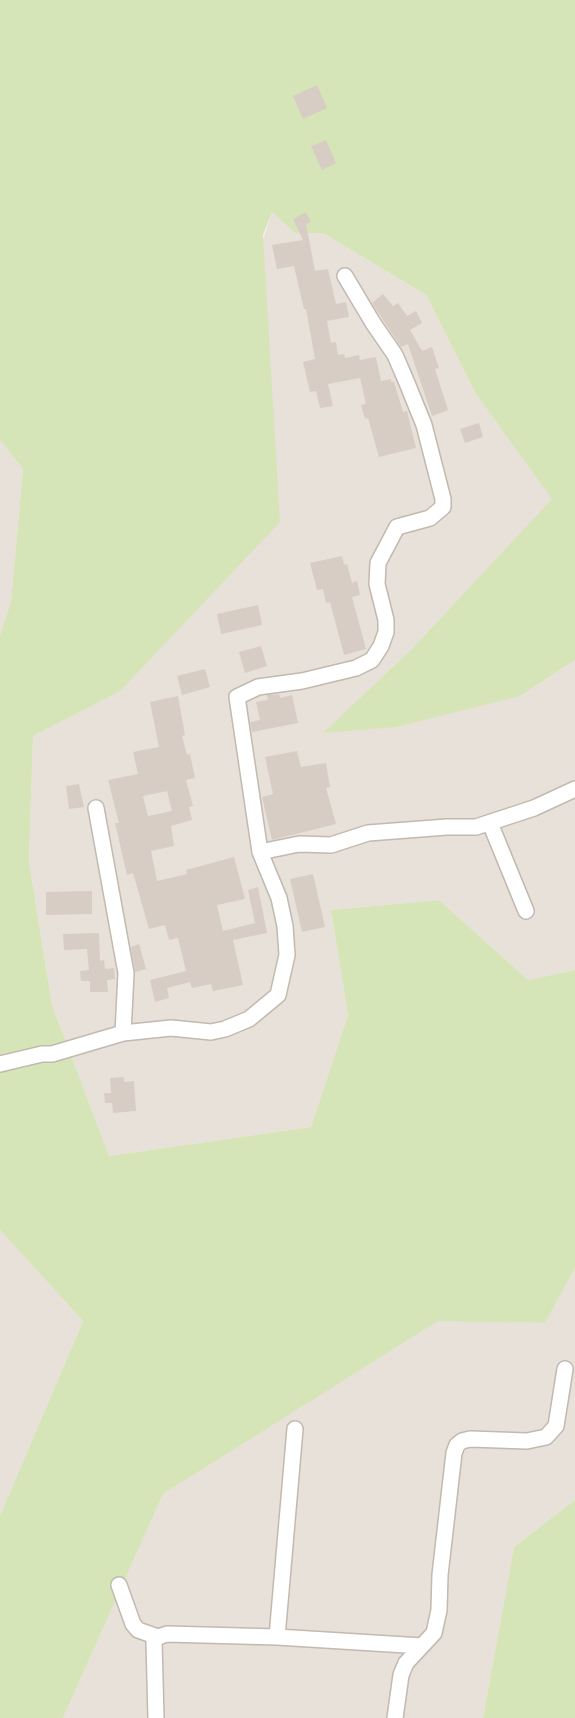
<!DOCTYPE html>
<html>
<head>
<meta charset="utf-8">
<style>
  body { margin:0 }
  canvas { display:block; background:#f4f0ea }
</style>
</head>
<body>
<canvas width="575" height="1718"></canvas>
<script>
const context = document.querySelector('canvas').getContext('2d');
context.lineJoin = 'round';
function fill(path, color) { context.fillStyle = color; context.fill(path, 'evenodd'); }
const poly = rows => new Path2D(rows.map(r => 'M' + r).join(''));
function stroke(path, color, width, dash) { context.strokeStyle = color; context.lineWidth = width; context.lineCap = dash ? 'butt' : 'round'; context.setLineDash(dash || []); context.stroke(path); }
fill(poly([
  [272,212,295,233,323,233,426,295,476,394,553,499,412,649,324,733,520,696,575,660,575,970,528,980,439,900,331,910,348,1015,311,1127,109,1156,52,1005,29,862,33,736,119,692],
  [0,440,23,469,11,601,0,635],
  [0,1230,83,1321,0,1516],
  [575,1268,575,1500,514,1547,483,1718,63,1718,163,1494,439,1320,545,1323]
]), '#e7e1d9');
fill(poly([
  [0,0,575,0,575,660,520,696,396,727,323,733,412,649,552,499,476,394,426,295,323,233,295,233,272,212,263,235,280,522,119,692,33,736,29,862,52,1005,109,1156,311,1127,348,1015,331,910,439,900,528,980,575,970,575,1268,545,1323,438,1321,163,1494,63,1718,0,1718,0,1516,83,1321,0,1230,0,635,11,601,23,469,0,440],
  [575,1500,575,1718,483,1718,514,1547]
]), '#d6e5b7');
fill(poly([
  [317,85,327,108,303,119,293,96],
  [326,140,336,163,322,170,311,146],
  [306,212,311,222,306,224,315,271,328,269,336,304,346,302,349,317,327,321,331,343,336,342,338,355,344,354,345,358,359,355,360,360,376,357,381,381,391,379,391,382,394,382,403,412,407,411,416,448,379,457,368,418,365,419,361,405,366,404,360,378,328,384,333,406,320,408,316,391,310,392,303,362,315,359,306,309,304,309,294,266,277,269,272,245,303,240,293,219],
  [383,294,393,306,398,303,407,316,416,311,422,323,410,330,422,351,432,347,439,368,435,369,448,410,432,416,408,344,401,347,372,303],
  [479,423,483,437,465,443,460,429],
  [342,556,344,565,347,564,352,583,357,581,360,595,352,597,366,649,344,655,330,602,326,603,323,589,317,590,310,563],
  [258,605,262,625,221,634,217,614],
  [261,646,267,666,245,673,239,652],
  [205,669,210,687,182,695,177,676],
  [279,694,280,698,292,695,298,723,252,732,250,722,260,720,256,702,268,700,267,695],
  [178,696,185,735,182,736,187,755,190,754,195,778,186,780,193,806,189,807,192,820,171,826,174,846,151,851,157,881,187,874,186,870,234,857,245,899,217,905,223,931,255,923,248,890,258,887,267,933,233,940,243,985,213,991,211,984,192,988,190,982,167,988,169,998,155,1002,150,980,186,971,178,938,169,940,165,925,149,929,133,873,127,875,115,823,119,823,108,780,138,774,133,752,159,747,150,702],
  [167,791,172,811,148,816,143,796],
  [297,751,301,767,326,763,330,787,326,788,336,824,272,840,262,797,273,794,265,757],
  [79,784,84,807,69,809,66,786],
  [313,874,325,927,302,932,290,879],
  [92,891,92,914,46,915,46,892],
  [99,933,100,961,104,960,105,969,114,968,115,979,107,980,108,992,90,992,90,981,81,981,80,971,89,970,87,949,64,950,63,934],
  [139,944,146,969,135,972,131,947],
  [124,1077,124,1082,134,1081,136,1111,113,1113,112,1103,105,1103,104,1093,111,1093,110,1078]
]), '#d8cdc4');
const minor = poly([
  [96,808,126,973,123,1033],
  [490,823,526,911],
  [260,852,299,844,331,845,368,833,447,827,476,827,534,808,575,789],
  [0,1064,42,1054,52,1054,123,1033,171,1028,211,1032,225,1029,249,1019,278,995,287,955,285,926,279,898,260,852,237,697,258,687,302,681,356,668,372,660,381,646,386,632,386,620,377,584,378,563,397,527,430,518,443,507,443,499,424,425,407,383,395,355,373,323,345,276],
  [119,1585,133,1624,138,1630,158,1637],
  [277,1637,295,1429],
  [156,1718,154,1642,158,1637,167,1634,277,1637,422,1646],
  [395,1718,401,1675,406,1663,434,1633,439,1610,440,1575,454,1453,457,1445,462,1441,470,1439,527,1441,546,1437,556,1426,565,1369]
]);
stroke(minor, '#c2b9b1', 18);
stroke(minor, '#fff', 15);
</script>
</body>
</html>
